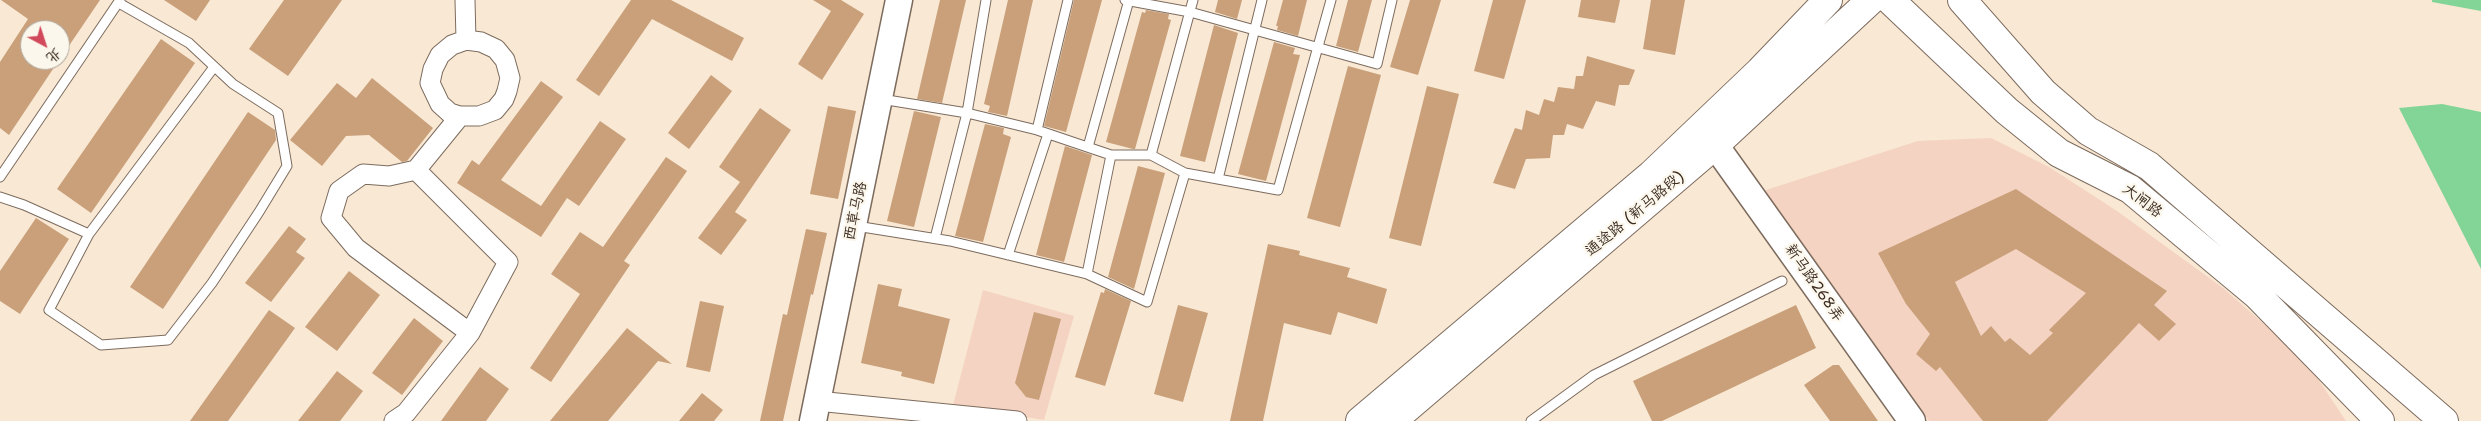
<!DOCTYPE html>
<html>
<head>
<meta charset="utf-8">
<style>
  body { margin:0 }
  #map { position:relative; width:2481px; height:421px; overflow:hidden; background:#f8e8d4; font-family:"Shantell Sans","LXGW WenKai TC",sans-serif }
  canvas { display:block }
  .north { position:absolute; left:20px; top:20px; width:50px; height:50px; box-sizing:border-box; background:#fbf7ec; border:1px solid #aea59a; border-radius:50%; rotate:140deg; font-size:14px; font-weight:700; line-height:20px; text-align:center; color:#3b2a1e }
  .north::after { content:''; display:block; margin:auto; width:18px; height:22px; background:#d1495b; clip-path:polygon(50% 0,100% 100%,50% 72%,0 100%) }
</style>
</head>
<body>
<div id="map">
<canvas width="2481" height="421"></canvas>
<div class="north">北</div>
</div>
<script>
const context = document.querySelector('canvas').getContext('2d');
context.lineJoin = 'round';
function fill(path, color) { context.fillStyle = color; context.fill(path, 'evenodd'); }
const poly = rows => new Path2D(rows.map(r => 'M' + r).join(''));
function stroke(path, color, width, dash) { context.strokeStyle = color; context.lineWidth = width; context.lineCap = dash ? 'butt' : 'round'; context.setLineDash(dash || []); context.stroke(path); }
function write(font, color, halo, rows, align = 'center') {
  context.font = font + ' "Shantell Sans","LXGW WenKai TC",sans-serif'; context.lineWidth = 4.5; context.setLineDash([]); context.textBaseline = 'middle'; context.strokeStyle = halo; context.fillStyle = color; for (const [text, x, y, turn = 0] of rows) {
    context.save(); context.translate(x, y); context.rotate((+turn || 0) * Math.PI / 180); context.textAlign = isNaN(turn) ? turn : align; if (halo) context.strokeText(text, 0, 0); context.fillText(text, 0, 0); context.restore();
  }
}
fill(poly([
  [1991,138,2049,167,2117,211,2223,288,2306,361,2346,421,1929,421,1763,191,1918,141],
  [983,290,1074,316,1044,420,953,405]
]), '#f5d3c2');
fill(poly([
  [2432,0,2481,0,2481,11,2432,2],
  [2442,104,2481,112,2481,269,2399,108]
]), '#82d596');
fill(poly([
  [1,0,100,0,60,59,60,30,30,30,30,60,59,60,9,135,0,128,0,62,28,19],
  [164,0,210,0,196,21],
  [284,0,342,0,288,76,249,49],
  [631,0,671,0,744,38,732,61,652,19,599,96,576,80],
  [813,0,841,0,864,14,822,80,798,64,831,11],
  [940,0,966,0,942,103,917,99],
  [1008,0,1033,0,1007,116,988,112,990,106,984,104],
  [1074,0,1102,0,1066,132,1044,126],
  [1218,0,1242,0,1237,19,1215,12],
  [1283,0,1307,0,1298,36,1277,30,1278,26,1276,26],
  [1348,0,1372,0,1358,52,1336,46],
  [1410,0,1441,0,1418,75,1390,67],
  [1493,0,1526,0,1504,79,1474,71],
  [1581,0,1620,0,1615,23,1578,17],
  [1651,0,1685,0,1675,55,1643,49],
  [1146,10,1169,14,1168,19,1171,20,1135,149,1133,149,1106,142,1142,12,1145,13],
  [1214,25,1238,33,1205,162,1180,156],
  [161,39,195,63,91,213,57,189],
  [1274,42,1295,48,1293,54,1300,55,1266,181,1238,174],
  [1587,56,1635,70,1629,85,1619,85,1615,106,1596,101,1583,129,1567,124,1564,135,1553,135,1550,158,1526,159,1515,189,1493,183,1515,128,1522,130,1526,110,1539,115,1544,99,1554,102,1558,87,1574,89,1576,76,1583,76],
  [1348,66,1381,75,1340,227,1307,218],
  [711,75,732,91,689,149,668,133],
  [372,78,433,128,407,161,402,162,369,135,346,136,322,166,290,140,337,83,356,98],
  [541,81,563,97,501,180,541,206,600,121,626,139,579,206,567,198,541,237,457,183,472,160,479,165],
  [1427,86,1459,94,1421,246,1389,238],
  [828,106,856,111,838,199,810,194],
  [760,108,791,130,735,212,747,220,721,255,698,238,740,182,719,167],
  [914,111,941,117,914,227,887,221],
  [248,112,275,130,276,140,163,309,130,287],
  [985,124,1004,128,1003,134,1011,137,983,242,955,236],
  [1065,146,1092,155,1064,262,1036,255],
  [666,157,687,171,624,261,630,265,551,382,530,368,580,294,551,274,580,232,603,247],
  [1138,166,1165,173,1134,289,1108,277],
  [2016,189,2167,291,2154,305,2176,324,2159,341,2139,323,2047,421,1983,421,1940,367,1936,371,1916,354,1930,334,1906,304,1878,253],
  [2016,249,2086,293,2049,330,2053,333,2030,355,2010,338,2005,342,1991,326,1981,336,1955,282],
  [36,218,69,239,20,314,0,301,0,271],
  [289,226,306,239,296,252,305,258,271,302,245,283],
  [806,229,827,233,813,295,811,294,783,421,760,421,783,314,787,315],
  [1268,244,1300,251,1299,255,1350,268,1347,277,1387,289,1377,324,1338,312,1331,335,1284,323,1263,421,1230,421],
  [349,271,380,295,337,351,305,327],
  [878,284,902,289,898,306,950,319,934,384,901,376,902,372,861,363],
  [1105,289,1131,301,1105,386,1075,377,1101,292,1104,293],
  [700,301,724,306,710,372,686,367],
  [1178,305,1208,313,1183,402,1154,394],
  [1796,305,1816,348,1662,421,1652,421,1633,381],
  [269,310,295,328,228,421,190,421],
  [1034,312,1061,319,1039,400,1026,397,1015,383],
  [414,318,443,341,402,395,372,373],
  [627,328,672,364,658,361,608,421,550,421],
  [1833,365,1839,365,1878,421,1830,421,1804,385],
  [480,367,509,389,486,421,441,421],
  [337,371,363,391,340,421,298,421],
  [702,393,723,410,714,421,679,421]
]), '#c9a07a');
const lane = poly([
  [1125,0,1190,12,1377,64,1392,0],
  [881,99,967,113,986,0],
  [1037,130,1068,0],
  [1088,147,1129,0],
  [1151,155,1193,0],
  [0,177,120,0],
  [1218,179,1262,0],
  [0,197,24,205,89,234,49,310,101,345,168,340,212,283,259,212,287,166,278,113,233,84,189,43,119,3],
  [856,226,950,241,1087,274,1147,302,1185,173,1278,190,1331,0],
  [89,234,214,67],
  [935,238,967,113,1037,130,1111,155,1151,155,1185,173],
  [1008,255,1048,134],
  [1087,274,1111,155],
  [1531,421,1594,375,1782,281]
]);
const street = poly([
  [460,116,450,113,440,104,430,83,433,69,440,55,452,45,466,40],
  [416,170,389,176,363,174,339,191,331,218,356,248,470,333],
  [817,401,1017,421],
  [394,421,406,413,470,333,508,262,416,170,460,116,479,116,495,110,504,99,507,91,510,78,505,60,496,49,481,42,466,40,465,0]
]);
const secondary = poly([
  [1715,145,1912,421],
  [813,421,899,0]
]);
const primary = poly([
  [1890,0,2007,111,2059,153,2130,189,2257,295,2380,421],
  [1962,0,2043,92,2088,131,2149,166,2444,421],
  [1360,421,1651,175,1760,71,1828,0],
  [1392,421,1715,145,1871,0]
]);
stroke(lane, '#7d6c5e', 11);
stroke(street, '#7d6c5e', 21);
stroke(secondary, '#7d6c5e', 29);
stroke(primary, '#7d6c5e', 30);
stroke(lane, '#fff', 9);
stroke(street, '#fff', 19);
stroke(secondary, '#fff', 26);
stroke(primary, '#fff', 28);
write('15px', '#3b2a1e', '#fbf7ec', [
  ["大闸路",2142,201,37],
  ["西草马路",856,211,-78],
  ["通途路 (新马路段)",1635,214,-40],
  ["新马路268弄",1814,283,55]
]);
</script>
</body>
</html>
